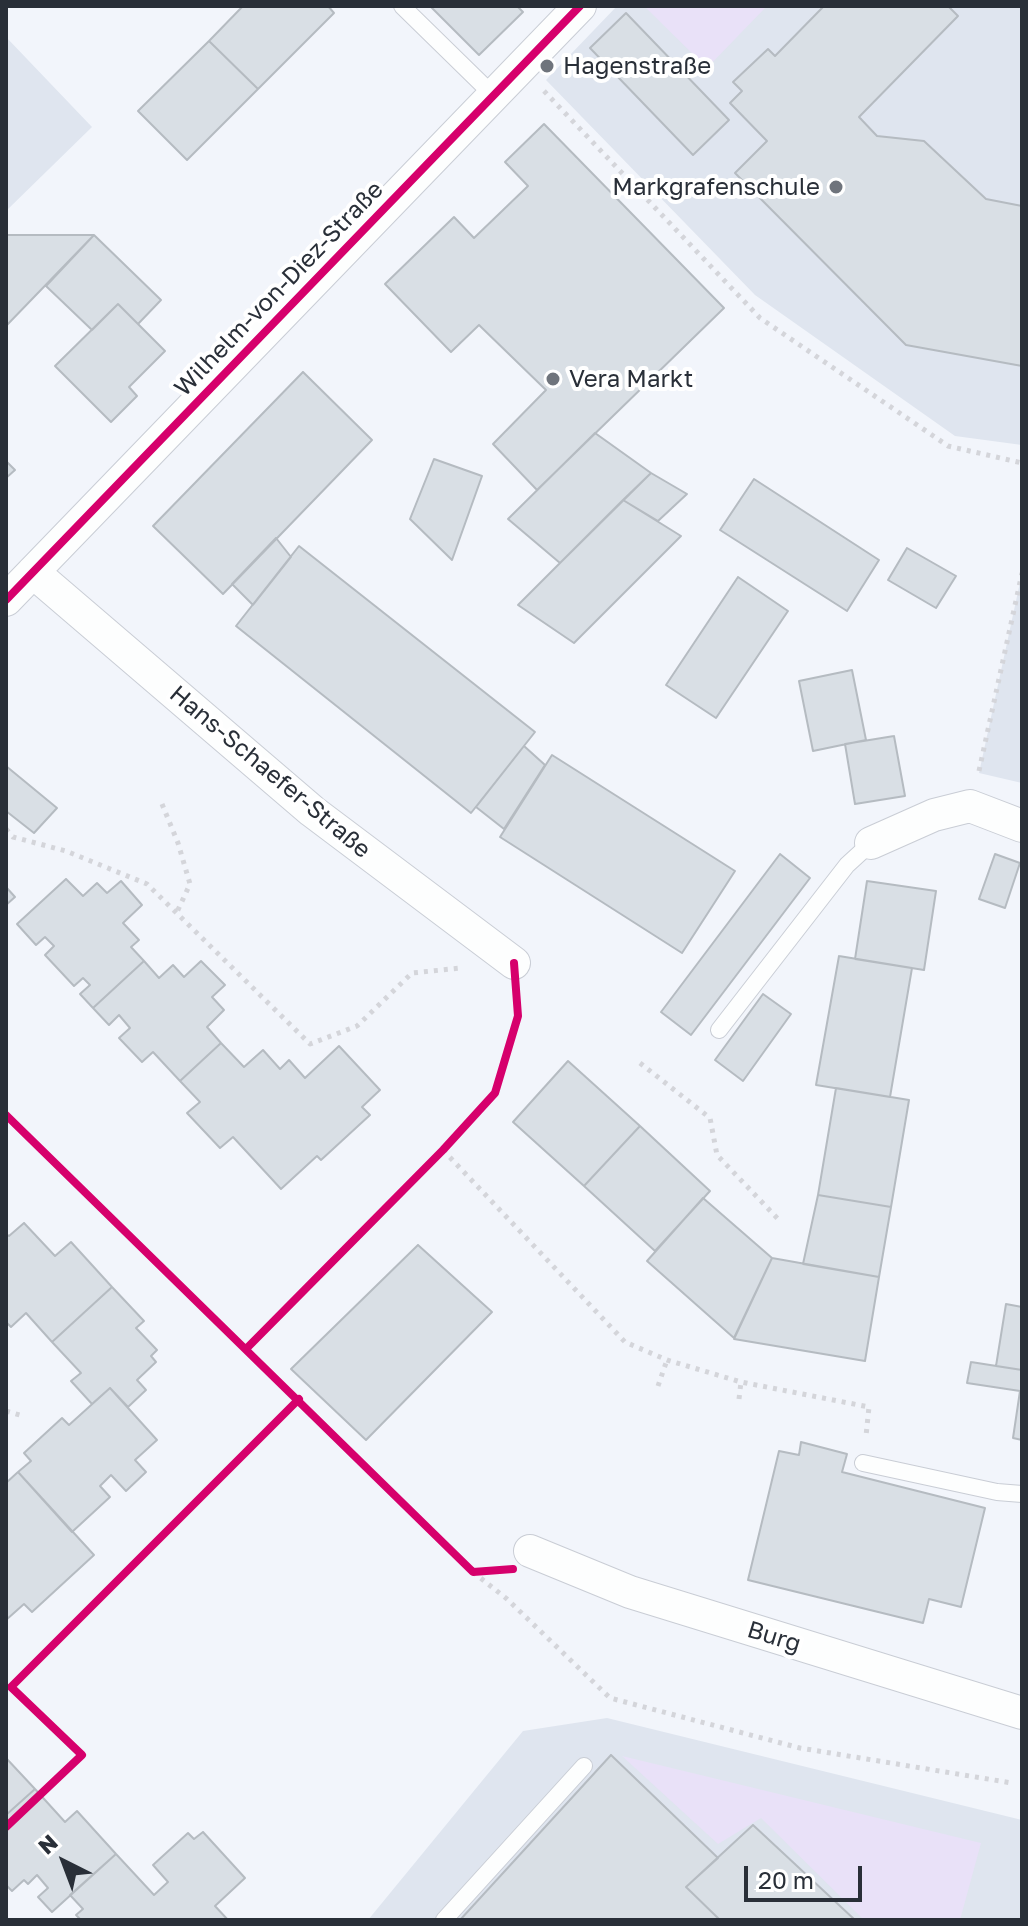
<!DOCTYPE html>
<html>
<head>
<meta charset="utf-8">
<style>
  body { margin:0 }
  #map { position:relative; width:1028px; height:1926px; overflow:hidden; background:#f2f5fb; font-family:"Golos Text",sans-serif }
  canvas { display:block }
  .frame { position:absolute; inset:0; border:8px solid #292f38; pointer-events:none }
  .north { position:absolute; left:24px; top:1822px; width:80px; height:80px; -webkit-text-stroke:6px #fff; paint-order:stroke; rotate:318deg; font-size:22px; font-weight:700; line-height:32px; text-align:center; color:#292f38 }
  .north::after { content:''; display:block; margin:auto; width:28px; height:36px; background:#292f38; clip-path:polygon(50% 0,100% 100%,50% 72%,0 100%) }
  .scale { position:absolute; left:744px; top:1866px; width:118px; height:36px; box-sizing:border-box; border:4px solid #292f38; border-top:0; padding-left:10px; font-size:24px; line-height:28px; white-space:nowrap; color:#292f38; -webkit-text-stroke:6px #fff; paint-order:stroke }
</style>
</head>
<body>
<div id="map">
<canvas width="1028" height="1926"></canvas>
<div class="frame"></div>
<div class="north">N</div>
<div class="scale">20 m</div>
</div>
<script>
const context = document.querySelector('canvas').getContext('2d');
context.lineJoin = 'round';
function fill(path, color) { context.fillStyle = color; context.fill(path, 'evenodd'); }
const poly = rows => new Path2D(rows.map(r => 'M' + r).join(''));
function stroke(path, color, width, dash) { context.strokeStyle = color; context.lineWidth = width; context.lineCap = dash ? 'butt' : 'round'; context.setLineDash(dash || []); context.stroke(path); }
function write(font, color, halo, rows, align = 'center') {
  context.font = font + ' "Golos Text",sans-serif'; context.lineWidth = 8; context.setLineDash([]); context.textBaseline = 'middle'; context.strokeStyle = halo; context.fillStyle = color; for (const [text, x, y, turn = 0] of rows) {
    context.save(); context.translate(x, y); context.rotate((+turn || 0) * Math.PI / 180); context.textAlign = isNaN(turn) ? turn : align; if (halo) context.strokeText(text, 0, 0); context.fillText(text, 0, 0); context.restore();
  }
}
fill(poly([
  [617,6,1022,6,1022,445,955,436,755,295,546,80],
  [6,37,92,127,6,211],
  [1022,573,1022,783,979,773],
  [607,1718,1022,1820,1022,1920,368,1920,523,1731]
]), '#dfe5ef');
fill(poly([
  [644,6,767,6,707,68],
  [622,1756,981,1843,960,1920,864,1920,761,1818,718,1844]
]), '#e9e1f8');
const building = poly([
  [243,6,328,6,334,13,258,89,209,41,243,6],
  [430,6,517,6,523,12,479,55,430,6],
  [824,6,948,6,958,16,859,117,877,136,924,141,986,199,1022,206,1022,366,906,345,735,173,767,141,730,103,742,91,733,82,768,49,775,56,824,6],
  [626,13,729,120,693,155,590,48,626,13],
  [209,41,258,89,187,160,138,111,209,41],
  [544,124,724,308,537,490,493,444,546,390,479,325,451,352,385,284,454,217,474,238,528,186,505,162,544,124],
  [6,235,94,235,6,326,6,235],
  [94,235,161,300,138,324,118,304,92,330,46,286,94,235],
  [118,304,165,351,129,387,137,396,111,422,55,366,118,304],
  [303,372,372,440,223,594,153,526,303,372],
  [595,433,651,473,560,563,508,519,595,433],
  [434,459,482,476,452,560,410,519,434,459],
  [6,461,15,470,6,478,6,461],
  [651,473,687,494,658,521,623,500,651,473],
  [754,479,879,560,847,611,720,530,754,479],
  [623,500,681,536,574,643,518,605,623,500],
  [276,538,291,557,253,605,232,584,276,538],
  [299,546,535,732,471,813,236,626,299,546],
  [907,548,956,576,936,608,888,580,907,548],
  [738,577,788,611,716,718,666,685,738,577],
  [852,670,866,740,813,751,799,681,852,670],
  [894,736,905,796,855,804,845,744,894,736],
  [524,746,545,765,504,829,476,807,524,746],
  [552,755,735,871,682,953,500,837,552,755],
  [6,766,57,808,34,833,6,811,6,766],
  [780,854,810,878,691,1035,661,1012,780,854],
  [995,854,1020,863,1005,908,979,899,995,854],
  [66,879,83,896,97,883,107,893,121,881,142,905,123,923,139,940,131,947,144,961,93,1008,80,994,90,985,83,978,74,986,45,955,54,946,45,937,36,945,17,924,66,879],
  [867,881,936,891,924,970,855,959,867,881],
  [6,887,15,897,6,905,6,887],
  [839,956,912,968,890,1097,816,1085,839,956],
  [144,961,159,978,173,965,184,977,201,961,225,985,212,997,224,1010,207,1027,221,1043,180,1081,153,1052,142,1062,119,1038,130,1028,119,1015,109,1025,93,1008,144,961],
  [763,994,791,1014,743,1081,715,1060,763,994],
  [221,1043,244,1067,263,1050,280,1069,289,1060,305,1078,339,1046,380,1090,362,1107,370,1115,321,1160,317,1156,281,1189,233,1137,220,1148,187,1113,200,1102,180,1081,221,1043],
  [568,1061,640,1126,584,1186,513,1122,568,1061],
  [836,1088,909,1100,891,1207,818,1195,836,1088],
  [640,1126,710,1191,655,1251,584,1186,640,1126],
  [818,1195,891,1207,879,1277,803,1264,818,1195],
  [703,1198,772,1258,734,1338,647,1261,703,1198],
  [24,1223,55,1256,71,1242,112,1287,52,1342,26,1313,11,1327,6,1322,6,1234,9,1236,24,1223],
  [418,1245,492,1312,366,1440,291,1369,418,1245],
  [772,1258,879,1277,865,1361,734,1339,772,1258],
  [112,1287,144,1321,136,1328,157,1350,151,1356,156,1362,137,1380,146,1390,128,1407,110,1388,92,1404,71,1381,81,1373,52,1342,112,1287],
  [1006,1304,1022,1307,1022,1370,996,1366,1006,1304],
  [971,1362,1022,1370,1022,1440,1013,1438,1020,1391,967,1383,971,1362],
  [110,1388,157,1440,135,1460,146,1472,126,1491,111,1475,100,1486,110,1497,72,1532,18,1472,31,1461,24,1453,62,1418,69,1425,110,1388],
  [801,1442,847,1454,842,1472,985,1508,961,1607,929,1599,923,1623,748,1580,779,1451,799,1455,801,1442],
  [18,1472,94,1555,32,1612,24,1604,6,1620,6,1483,18,1472],
  [611,1755,718,1858,686,1887,720,1920,460,1920,611,1755],
  [6,1758,35,1789,6,1815,6,1758],
  [35,1789,65,1822,77,1811,116,1854,52,1912,38,1897,48,1888,37,1875,28,1884,24,1880,12,1891,6,1885,6,1815,35,1789],
  [753,1825,855,1920,720,1920,686,1887,753,1825],
  [203,1832,245,1878,215,1906,228,1920,81,1920,76,1915,83,1909,70,1895,116,1854,154,1895,168,1882,153,1865,188,1833,194,1839,203,1832]
]);
fill(building, '#d9dfe5');
stroke(building, '#b5bbc1', 2);
const lane = poly([
  [402,6,494,96],
  [719,1030,847,865,871,843],
  [863,1463,997,1492,1022,1494],
  [444,1920,584,1766]
]);
const street = poly([
  [33,572,312,811,514,963],
  [6,600,580,6],
  [871,843,934,815,970,806,1022,826],
  [530,1551,630,1592,1022,1713]
]);
stroke(lane, '#c9cdd5', 18);
stroke(street, '#c9cdd5', 34);
stroke(poly([
  [544,91,760,318,948,446,1022,463],
  [979,771,1022,573],
  [162,804,178,843,190,884,177,912],
  [6,829,13,837,66,851,147,884,310,1044,357,1026,412,973,461,968],
  [640,1063,710,1118,717,1155,779,1220],
  [443,1150,625,1342,667,1360,741,1382,869,1407,866,1436],
  [658,1386,667,1360],
  [739,1399,741,1382],
  [6,1411,23,1416],
  [473,1572,507,1599,610,1698,800,1748,1012,1783]
]), '#d4d5da', 5, [4, 6]);
stroke(lane, '#fdfefe', 16);
stroke(street, '#fdfefe', 32);
stroke(poly([
  [6,600,580,6],
  [6,1115,473,1572,513,1569],
  [247,1348,443,1150,495,1093,518,1016,514,963],
  [6,1827,82,1755,11,1687,299,1399]
]), '#d6006c', 8);
for (const [x, y, r, color] of [
  [547,66,8,"#6f747c"],
  [836,187,8,"#6f747c"],
  [553,379,8,"#6f747c"]
]) { const dot = new Path2D(); dot.arc(x, y, r, 0, 2 * Math.PI); context.fillStyle = color; context.fill(dot); stroke(dot, '#fff', 3); }
write('24px', '#292f38', '#fff', [
  ["Hagenstraße",563,66],
  ["Markgrafenschule",820,187,"right"],
  ["Vera Markt",569,379]
], 'left');
write('24px', '#292f38', '#fff', [
  ["Wilhelm-von-Diez-Straße",279,289,-46],
  ["Hans-Schaefer-Straße",270,772,40],
  ["Burg",774,1637,17]
]);
</script>
</body>
</html>
